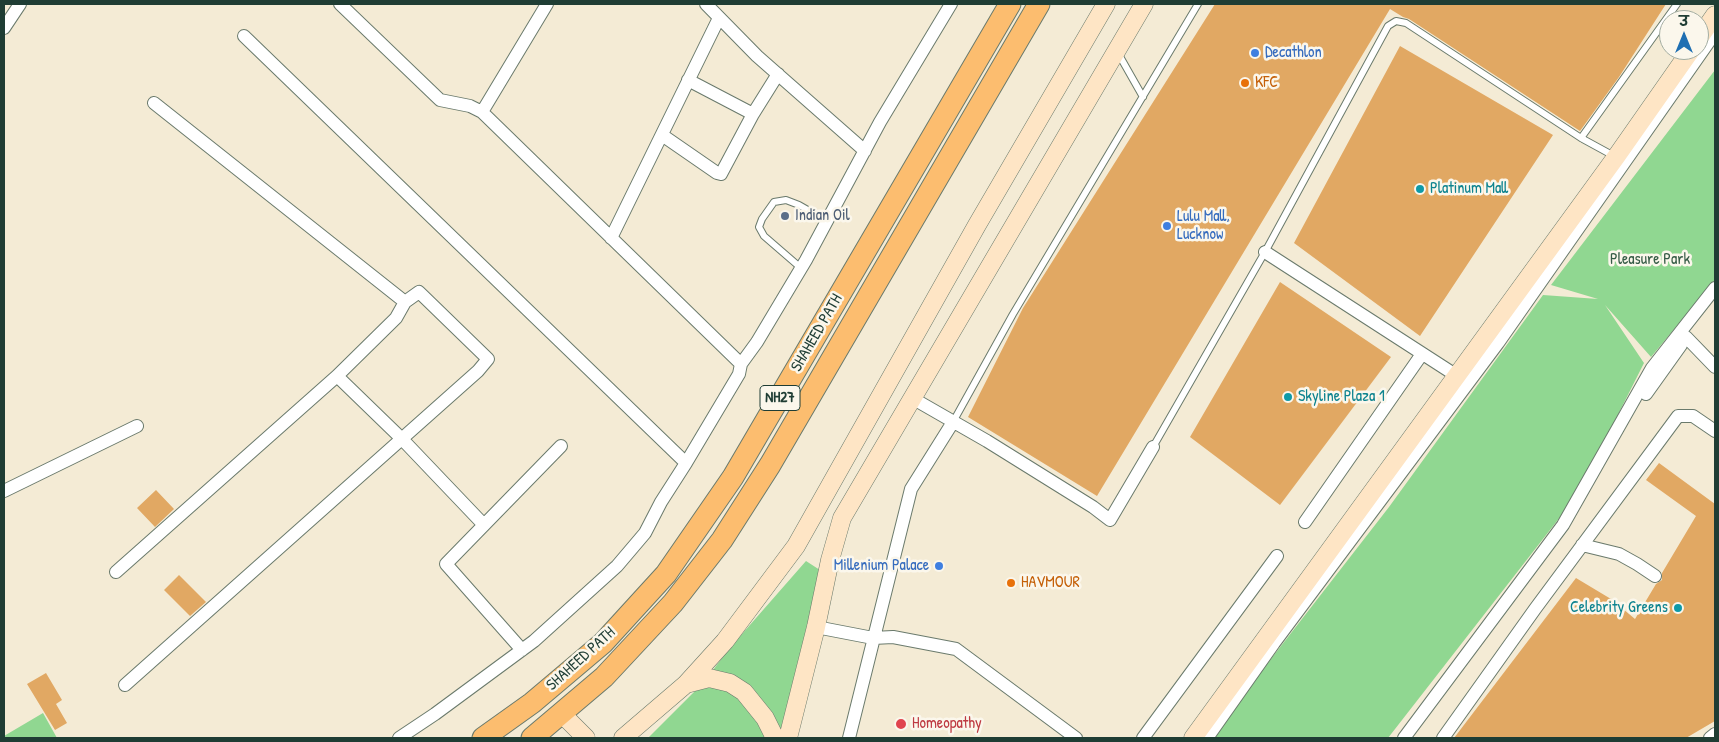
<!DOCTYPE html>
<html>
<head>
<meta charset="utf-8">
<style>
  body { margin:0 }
  #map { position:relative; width:1719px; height:742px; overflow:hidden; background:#f4ebd5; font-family:"Patrick Hand","Playpen Sans Deva",sans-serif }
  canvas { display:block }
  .frame { position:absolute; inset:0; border:5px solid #1f3d34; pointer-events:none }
  .north { position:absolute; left:1659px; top:10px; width:50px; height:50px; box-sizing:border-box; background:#fbf7ec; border:1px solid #a3ada2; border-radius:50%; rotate:0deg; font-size:14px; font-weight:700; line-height:20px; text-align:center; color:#1f3d34 }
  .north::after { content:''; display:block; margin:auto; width:18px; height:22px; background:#1f6fb2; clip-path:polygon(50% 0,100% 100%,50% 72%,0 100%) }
</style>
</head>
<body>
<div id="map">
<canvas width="1719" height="742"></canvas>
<div class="frame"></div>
<div class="north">उ</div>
</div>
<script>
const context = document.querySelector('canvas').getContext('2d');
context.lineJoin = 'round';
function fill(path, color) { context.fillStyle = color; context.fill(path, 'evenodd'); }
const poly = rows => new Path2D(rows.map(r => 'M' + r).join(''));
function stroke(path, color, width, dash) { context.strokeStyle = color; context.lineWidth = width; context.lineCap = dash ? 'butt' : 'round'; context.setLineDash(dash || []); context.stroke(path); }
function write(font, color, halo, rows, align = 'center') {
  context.font = font + ' "Patrick Hand",sans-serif'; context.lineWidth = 5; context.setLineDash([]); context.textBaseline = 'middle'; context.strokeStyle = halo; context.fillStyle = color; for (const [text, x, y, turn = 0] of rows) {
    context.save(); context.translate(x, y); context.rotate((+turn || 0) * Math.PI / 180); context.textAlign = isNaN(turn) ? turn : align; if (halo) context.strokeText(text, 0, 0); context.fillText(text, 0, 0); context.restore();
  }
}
fill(poly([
  [1715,70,1715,280,1651,357,1605,305,1644,363,1578,494,1388,738,1213,738,1232,709,1389,507,1543,295,1598,299,1551,285],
  [806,561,823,572,780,738,648,738,704,682,728,650],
  [43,713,57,738,4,738,4,736]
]), '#90d791');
fill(poly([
  [1215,4,1666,4,1619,77,1580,131,1409,19,1403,17,1390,9,1097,496,968,417,1023,308],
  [1400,46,1553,135,1420,336,1294,243],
  [1280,282,1391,357,1280,505,1190,437],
  [1659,463,1715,504,1715,721,1686,738,1454,738,1576,578,1611,599,1635,619,1656,584,1662,580,1662,573,1696,516,1646,480],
  [156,490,174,509,155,527,137,508],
  [179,575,206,602,190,616,164,590],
  [46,673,62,700,56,704,67,723,55,730,27,684]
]), '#e1a863');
const lane = poly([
  [1118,53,1143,97],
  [1581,138,1677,4],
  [801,268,764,236,759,227,762,219,774,202,786,200,799,205,827,221],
  [953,422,1013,314,1198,4],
  [1153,447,1265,252,1388,26,1396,21,1406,23,1581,138,1614,156]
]);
const street = poly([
  [340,4,440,100,470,106,482,112,741,364],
  [706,4,757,56,865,151],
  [4,28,20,4],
  [244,36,686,463],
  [688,80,753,114,778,74],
  [482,112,547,4],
  [662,135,717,173,721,174,753,114],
  [611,238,719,18],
  [1265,252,1457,376],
  [1686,337,1715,367],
  [337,376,402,439,484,525],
  [1646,394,1681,345],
  [912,398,987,441,1093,507,1110,520,1153,447],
  [4,491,137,426],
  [1305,522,1422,354],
  [1582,545,1619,554,1637,564,1655,576],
  [116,572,337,376,396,318,405,302,154,103],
  [816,627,873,638,893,637,956,649,1076,738],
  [522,650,446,564,561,446],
  [125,685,478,371,488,359,419,292,405,302],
  [399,738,435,714,534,641,617,566,645,533,661,502,686,463,739,374,741,364,757,342,806,260,880,122,951,4],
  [849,738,911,489,953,422],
  [1143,738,1277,556],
  [1207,738,1274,643,1498,343,1715,33],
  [1404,738,1563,525,1652,368,1715,288],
  [1443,738,1535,609,1678,416,1693,416,1715,431],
  [1710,738,1715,734]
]);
const secondary = poly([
  [1699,38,1715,15],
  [686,684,709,678,730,683,744,692,765,718,775,738],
  [561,713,586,738],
  [623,738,686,684,725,641,796,546,977,225,1106,4],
  [788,738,816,627,830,560,842,518,1144,4],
  [1193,738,1616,157,1691,50]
]);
const highway = poly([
  [483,738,532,703,603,643,666,574,733,477,1010,4],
  [532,738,604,677,673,603,722,540,770,465,1039,4]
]);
stroke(lane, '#6a7a6c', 8);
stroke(street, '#6a7a6c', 14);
stroke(secondary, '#6a7a6c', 19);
stroke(highway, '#6a7a6c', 23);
stroke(lane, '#fff', 6);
stroke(street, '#fff', 12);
stroke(secondary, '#fee5c5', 18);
stroke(highway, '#fcbd6f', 21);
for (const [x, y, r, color] of [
  [1255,53,5,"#3f7fe0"],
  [1245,83,5,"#e8710a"],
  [1420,189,5,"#0f9aa8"],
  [785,216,5,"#5c6f8a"],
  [1167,226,5,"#3f7fe0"],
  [1288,397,5,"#0f9aa8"],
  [939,566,5,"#3f7fe0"],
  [1011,583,5,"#e8710a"],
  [1678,608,5,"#0f9aa8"],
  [901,724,6,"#e0444e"]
]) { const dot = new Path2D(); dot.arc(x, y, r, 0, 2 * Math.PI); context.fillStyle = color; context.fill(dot); stroke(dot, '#fbf7ec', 2); }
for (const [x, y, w] of [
  [780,398,40]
]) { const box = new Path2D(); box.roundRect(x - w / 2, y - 12.5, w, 25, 4); context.fillStyle = '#fbf7ec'; context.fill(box); stroke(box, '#1f3d34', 1); }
write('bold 15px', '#1f3d34', null, [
  ["NH27",780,398]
]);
write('16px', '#366cbe', '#fbf7ec', [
  ["Decathlon",1265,53],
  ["Lulu Mall,",1177,217],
  ["Lucknow",1177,235],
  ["Millenium Palace",929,566,"right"]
], 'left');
write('16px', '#c56008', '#fbf7ec', [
  ["KFC",1255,83],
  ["HAVMOUR",1021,583]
], 'left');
write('16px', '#0d838f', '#fbf7ec', [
  ["Platinum Mall",1430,189],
  ["Skyline Plaza 1",1298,397],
  ["Celebrity Greens",1668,608,"right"]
], 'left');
write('16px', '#4e5e75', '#fbf7ec', [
  ["Indian Oil",795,216]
], 'left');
write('16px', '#365c47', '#fbf7ec', [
  ["Pleasure Park",1650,260]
]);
write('16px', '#1f3d34', '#fbf7ec', [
  ["SHAHEED PATH",817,333,-60],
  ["SHAHEED PATH",581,659,-42]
]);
write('16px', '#be3a42', '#fbf7ec', [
  ["Homeopathy",912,724]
], 'left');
</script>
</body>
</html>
